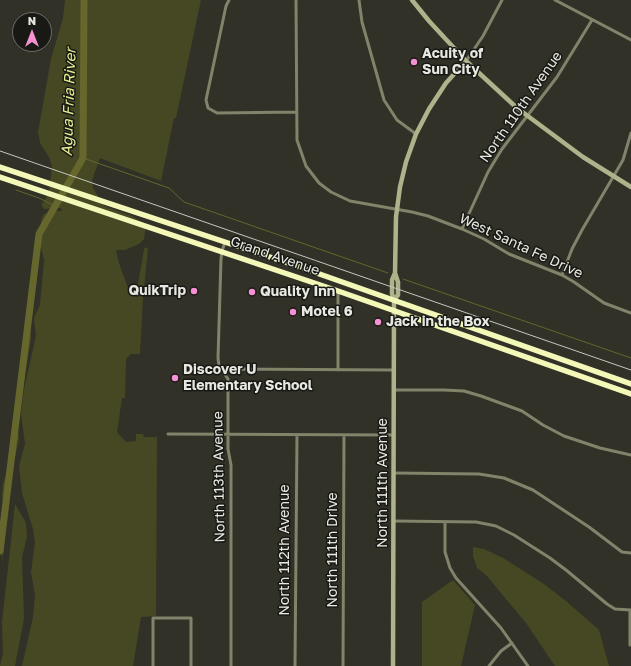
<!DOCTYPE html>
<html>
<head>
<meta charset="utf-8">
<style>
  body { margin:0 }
  #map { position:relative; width:631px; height:666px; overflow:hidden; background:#313127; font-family:"Golos Text",sans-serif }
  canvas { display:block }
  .north { position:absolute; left:12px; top:12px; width:40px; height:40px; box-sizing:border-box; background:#181914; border:1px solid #6b6c66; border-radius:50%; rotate:0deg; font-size:11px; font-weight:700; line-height:16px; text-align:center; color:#e7e8e1 }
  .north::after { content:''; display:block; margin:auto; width:14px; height:18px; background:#f591d2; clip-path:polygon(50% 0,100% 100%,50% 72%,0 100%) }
</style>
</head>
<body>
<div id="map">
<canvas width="631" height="666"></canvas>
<div class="north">N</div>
</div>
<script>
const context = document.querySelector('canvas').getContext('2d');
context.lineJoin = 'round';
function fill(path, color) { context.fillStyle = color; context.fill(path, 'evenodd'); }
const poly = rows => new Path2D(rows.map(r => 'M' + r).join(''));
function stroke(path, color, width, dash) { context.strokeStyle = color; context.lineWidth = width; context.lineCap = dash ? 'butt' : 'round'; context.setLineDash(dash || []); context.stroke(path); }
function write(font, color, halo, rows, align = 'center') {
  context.font = font + ' "Golos Text",sans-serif'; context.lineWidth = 3; context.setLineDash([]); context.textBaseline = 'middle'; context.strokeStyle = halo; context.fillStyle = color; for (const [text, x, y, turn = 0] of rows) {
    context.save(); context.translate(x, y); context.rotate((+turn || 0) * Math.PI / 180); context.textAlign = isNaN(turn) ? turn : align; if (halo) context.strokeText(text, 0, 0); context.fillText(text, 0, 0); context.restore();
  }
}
fill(poly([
  [65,0,201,0,176,118,174,118,161,181,100,158,92,180,93,188,104,206,132,216,146,225,144,239,139,244,125,250,116,250,119,263,129,291,134,294,137,290,144,249,146,247,148,249,143,298,140,354,131,354,126,359,125,398,122,398,117,432,126,442,136,441,136,434,143,434,144,437,157,437,156,616,141,617,133,666,22,666,33,617,35,595,31,572,35,542,33,529,22,493,19,466,25,444,21,413,24,389,36,336,34,318,40,305,44,260,40,243,41,221,43,215,51,211,62,211,61,208,44,209,41,204,44,202,49,191,52,166,49,157,40,143,38,132,51,59,63,18],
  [37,246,38,257,35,277,33,305,30,320,31,339,23,386,21,378,27,340,27,319,32,265],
  [17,414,19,440,12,470,2,567,4,507,2,496,3,483,9,467,10,452,15,436],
  [15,504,26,523,27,537,22,557,24,619,15,666,0,666,3,653,2,622],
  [473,547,484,549,503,558,544,584,566,601,599,630,609,666,555,666,526,623,486,575,477,568,473,556],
  [453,580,475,605,461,666,422,666,422,602]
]), '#464824');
stroke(poly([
  [83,158,169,188,184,202,388,273],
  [16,190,39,198,55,206],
  [403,279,631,358]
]), '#65672c', 1);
stroke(poly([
  [0,551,39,234,83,158,84,0]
]), '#65672c', 7);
stroke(poly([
  [229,0,226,6,206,100,208,108,217,113,297,112],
  [296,0,297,140,306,166,319,183,331,192,350,201,412,212,428,216,462,229,484,239,509,254,562,275,574,282,604,303,631,313],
  [359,0,362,22,384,100,397,120,416,134],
  [555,0,631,40],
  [466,61,483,36,502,0],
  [462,229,488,172,502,149,557,77,592,20],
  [225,242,222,251,221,259,218,358,219,366,228,379,228,449,231,465,231,666],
  [562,275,572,249,582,230,623,160,631,133],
  [338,370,338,291],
  [224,372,230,369,394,370],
  [394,390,444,390,464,391,481,396,522,411,543,425,564,436,600,448,631,455],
  [168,434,394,435],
  [394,473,479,474,504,478,533,490,589,527,622,552,631,553],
  [394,521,476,522,496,526,514,535,550,558,566,570,607,604,615,609,631,610],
  [445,522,445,552,450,568,456,578,501,628,528,666],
  [630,610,630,645],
  [153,666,153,618,191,618,191,666],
  [295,666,297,435],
  [343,666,344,435],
  [489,666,501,651,512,643]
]), '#81836a', 3);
stroke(poly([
  [412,0,429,21,466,61,517,108,583,157,631,187],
  [394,300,398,295,398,282,395,273,396,217,400,187,406,162,416,134,429,109,446,83,466,61],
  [393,666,394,300,392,294,392,280,395,273]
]), '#afb28a', 4.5);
stroke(poly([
  [0,167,294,265,631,384],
  [0,177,338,291,631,394]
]), '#f3f8b8', 5.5);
stroke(poly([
  [0,151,631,370]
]), '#c6c7bf', 1);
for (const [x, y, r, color] of [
  [414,62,4,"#f591d2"],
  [194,291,4,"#f591d2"],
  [252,292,4,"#f591d2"],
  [293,312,4,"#f591d2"],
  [378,322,4,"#f591d2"],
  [175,378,4,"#f591d2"]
]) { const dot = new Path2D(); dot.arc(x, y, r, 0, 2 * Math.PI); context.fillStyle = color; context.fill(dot); stroke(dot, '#181914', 1.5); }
write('bold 14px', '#e7e8e1', '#181914', [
  ["Acuity of",422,54],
  ["Sun City",422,70],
  ["QuikTrip",186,291,"right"],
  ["Quality Inn",260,292],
  ["Motel 6",301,312],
  ["Jack in the Box",386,322],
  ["Discover U",183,370],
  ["Elementary School",183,386]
], 'left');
write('14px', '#e7e8e1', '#181914', [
  ["North 110th Avenue",521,107,-55],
  ["West Santa Fe Drive",521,246,25],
  ["Grand Avenue",275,256,19],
  ["North 113th Avenue",219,477,-91],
  ["North 111th Avenue",383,483,-90],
  ["North 112th Avenue",285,550,-90],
  ["North 111th Drive",333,550,-90]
]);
write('italic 15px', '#e6ec92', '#181914', [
  ["Agua Fria River",69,102,-88]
]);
</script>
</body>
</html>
